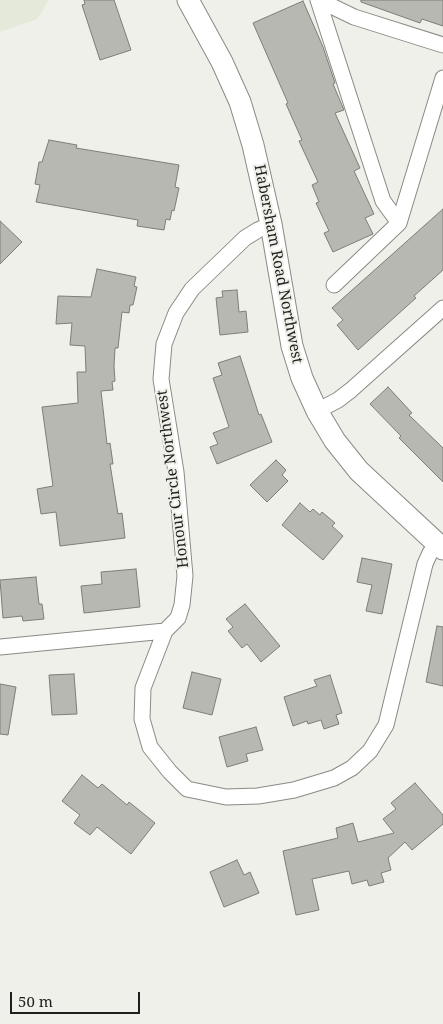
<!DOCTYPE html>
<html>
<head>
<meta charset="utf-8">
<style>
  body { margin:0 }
  #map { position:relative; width:443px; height:1024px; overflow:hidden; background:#eef0e9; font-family:"Noto Serif",serif }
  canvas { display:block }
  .scale { position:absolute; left:10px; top:992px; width:130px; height:22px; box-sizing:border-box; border:2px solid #1f1f1d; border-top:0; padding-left:6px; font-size:15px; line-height:18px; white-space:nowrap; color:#1f1f1d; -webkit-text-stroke:4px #eef0e9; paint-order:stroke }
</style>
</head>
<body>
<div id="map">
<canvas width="443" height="1024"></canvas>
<div class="scale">50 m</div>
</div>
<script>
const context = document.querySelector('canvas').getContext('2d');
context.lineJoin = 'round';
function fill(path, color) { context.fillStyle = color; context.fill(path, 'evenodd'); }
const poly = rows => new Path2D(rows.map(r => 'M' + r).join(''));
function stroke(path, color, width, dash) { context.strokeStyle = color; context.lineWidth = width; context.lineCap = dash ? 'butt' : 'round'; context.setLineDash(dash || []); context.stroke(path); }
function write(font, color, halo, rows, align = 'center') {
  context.font = font + ' "Noto Serif",serif'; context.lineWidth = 4; context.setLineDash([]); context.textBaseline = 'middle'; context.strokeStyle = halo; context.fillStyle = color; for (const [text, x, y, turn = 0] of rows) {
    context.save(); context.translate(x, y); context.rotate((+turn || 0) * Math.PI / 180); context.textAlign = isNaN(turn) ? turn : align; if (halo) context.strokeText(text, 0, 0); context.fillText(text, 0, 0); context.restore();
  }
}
fill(poly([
  [0,0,49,0,37,19,0,32]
]), '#e5e9da');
const building = poly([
  [84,0,114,0,131,50,100,60,82,5,85,4,84,0],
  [361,0,443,0,443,26,422,19,420,23,361,2,361,0],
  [303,1,323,47,335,83,333,84,344,110,335,113,360,168,354,171,374,214,365,218,373,234,333,252,324,233,329,231,316,203,319,202,312,185,318,182,299,141,302,140,286,104,288,103,253,23,303,1],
  [49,140,77,145,76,148,179,165,175,187,179,188,174,211,172,210,170,220,166,219,164,230,137,226,138,220,36,202,40,185,35,184,39,162,42,162,49,140],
  [443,209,443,270,414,296,416,298,358,350,337,325,343,320,332,308,443,209],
  [0,221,22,242,0,264,0,221],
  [97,269,136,277,134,286,137,287,133,305,130,305,129,313,122,312,118,348,115,348,114,366,115,381,112,382,113,390,101,391,107,444,110,443,113,464,110,464,118,514,122,513,125,538,60,546,56,512,41,514,37,489,53,486,42,407,78,403,77,372,86,372,85,346,70,345,72,323,56,324,58,296,91,297,97,269],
  [237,290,239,312,246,311,248,332,220,335,216,298,223,297,222,291,237,290],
  [240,356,259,415,261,414,272,442,217,464,210,447,218,444,213,433,229,427,213,378,222,375,218,363,240,356],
  [388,387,412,413,409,415,443,448,443,482,399,438,401,436,370,404,388,387],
  [276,460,286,470,282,475,288,481,267,502,250,485,276,460],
  [300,503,310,512,313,509,320,515,322,512,335,523,332,526,343,536,323,560,282,525,300,503],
  [362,558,392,564,382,614,366,611,372,585,357,582,362,558],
  [136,569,140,607,84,613,81,586,102,584,101,572,136,569],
  [36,577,39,604,42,604,44,619,23,621,22,616,3,618,0,580,36,577],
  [245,604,280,646,261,662,247,644,242,648,228,631,233,627,226,619,245,604],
  [437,626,443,627,443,686,426,682,437,626],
  [192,672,221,679,212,715,183,708,192,672],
  [74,674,77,714,52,715,49,675,74,674],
  [330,675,342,713,336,715,339,724,324,729,321,720,308,724,307,721,293,726,284,697,317,686,314,680,330,675],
  [0,684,16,687,8,735,0,734,0,684],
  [256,727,263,750,246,754,248,761,227,767,219,737,256,727],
  [82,775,98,788,102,784,127,805,129,802,155,823,131,854,97,827,90,835,74,823,80,815,62,801,82,775],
  [415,783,443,815,443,824,412,850,405,842,388,858,391,870,381,873,384,882,369,886,367,880,352,884,349,871,312,879,319,910,296,915,283,851,338,838,336,828,353,823,358,842,394,833,383,819,396,809,391,803,415,783],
  [237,860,244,875,250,872,259,893,224,907,210,872,237,860]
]);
fill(building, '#b6b8b1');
stroke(building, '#7d7e78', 1);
const street = poly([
  [318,0,383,201,399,223],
  [319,0,354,17,443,45],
  [271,224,258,230,245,238,192,289,176,313,164,344,161,379,176,472,185,576,182,605,178,618,165,631,143,688,142,719,150,747,170,772,187,789,226,797,258,796,294,790,334,778,352,768,370,751,386,725,425,564,430,553,438,544],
  [334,285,399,223,443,78],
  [317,411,338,400,351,390,443,308],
  [0,647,165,631]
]);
const secondary = poly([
  [188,0,222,62,240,102,253,145,271,224,292,346,302,378,317,411,335,441,359,471,443,549]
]);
stroke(street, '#898b84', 17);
stroke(secondary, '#898b84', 23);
stroke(street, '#fff', 15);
stroke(secondary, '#fff', 21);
write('15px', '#1f1f1d', '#eef0e9', [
  ["Habersham Road Northwest",278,264,79],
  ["Honour Circle Northwest",173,479,-97]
]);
</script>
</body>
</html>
